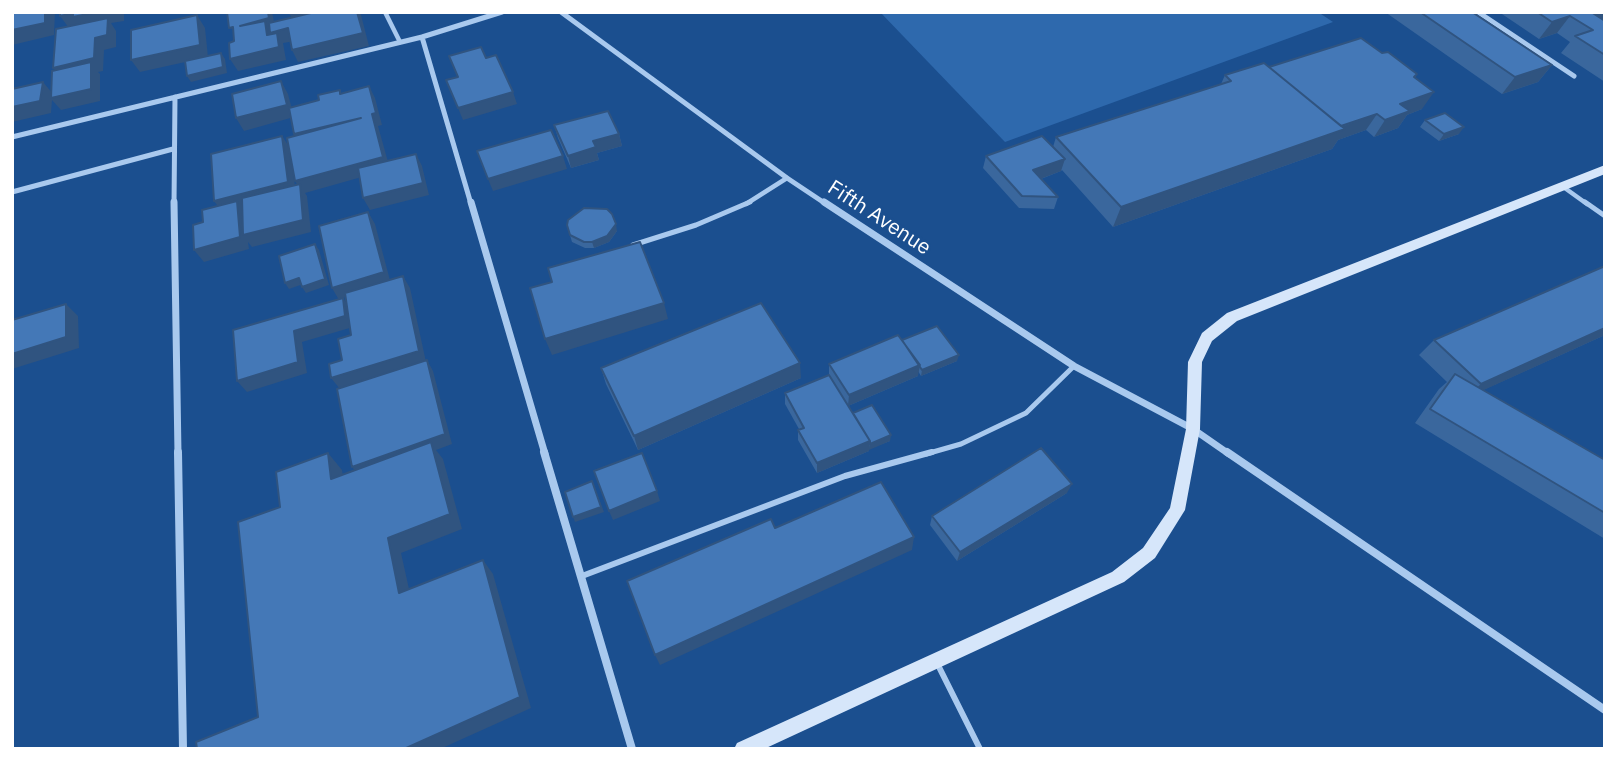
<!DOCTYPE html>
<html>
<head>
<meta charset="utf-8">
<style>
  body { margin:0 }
  #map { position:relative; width:1617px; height:761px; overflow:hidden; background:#1b4f8f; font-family:"IBM Plex Sans",sans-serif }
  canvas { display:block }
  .frame { position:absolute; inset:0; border:14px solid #fff; pointer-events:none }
</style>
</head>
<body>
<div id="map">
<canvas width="1617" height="761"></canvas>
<div class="frame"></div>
</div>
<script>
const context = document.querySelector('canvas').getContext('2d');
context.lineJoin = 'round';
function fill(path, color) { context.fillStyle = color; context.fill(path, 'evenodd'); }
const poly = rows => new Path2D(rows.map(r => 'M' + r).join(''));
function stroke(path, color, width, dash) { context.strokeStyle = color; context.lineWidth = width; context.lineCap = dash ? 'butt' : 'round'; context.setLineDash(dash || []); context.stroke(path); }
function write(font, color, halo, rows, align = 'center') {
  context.font = font + ' "IBM Plex Sans",sans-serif'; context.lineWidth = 5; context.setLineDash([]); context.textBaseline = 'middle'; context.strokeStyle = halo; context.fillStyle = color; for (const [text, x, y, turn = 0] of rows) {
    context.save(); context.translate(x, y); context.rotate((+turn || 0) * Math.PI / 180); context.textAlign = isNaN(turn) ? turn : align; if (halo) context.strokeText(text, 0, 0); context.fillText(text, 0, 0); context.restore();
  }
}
fill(poly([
  [880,12,1318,12,1333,22,1005,142]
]), '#2e69ad');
stroke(poly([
  [385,12,400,42],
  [1562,186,1587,204],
  [746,204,787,178]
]), '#a9c9ee', 4.5);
stroke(poly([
  [1585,202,1605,216],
  [633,245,696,225,750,202],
  [926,454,961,444,1026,413,1074,366]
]), '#a9c9ee', 5);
stroke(poly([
  [582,576,845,476,932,452],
  [937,663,980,749]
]), '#a9c9ee', 6);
stroke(poly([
  [561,12,787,178,826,204],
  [1478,12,1574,76],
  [422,37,471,204],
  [12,137,422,37,502,12],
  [12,192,173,149],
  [174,204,175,97]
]), '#a9c9ee', 5);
stroke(poly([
  [174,202,178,454],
  [471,202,545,454],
  [824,202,1074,366,1193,429,1229,454]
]), '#a9c9ee', 7);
stroke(poly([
  [178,452,183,749],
  [544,452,632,749],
  [1227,452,1605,710]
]), '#a9c9ee', 8);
fill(poly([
  [1605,165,1605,174,1237,321,1212,341,1202,362,1200,429,1185,510,1155,558,1124,582,764,749,734,749,737,743,1112,572,1143,548,1170,508,1186,429,1188,362,1202,333,1227,313,1605,165]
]), '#d6e6fa');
fill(poly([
  [1385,12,1472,12,1552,65,1538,82,1502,94],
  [1499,12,1605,12,1605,18,1602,19,1605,21,1605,82,1561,53,1570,42,1557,33,1539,39],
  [1382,53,1417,74,1415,78,1422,109,1407,115,1398,128,1374,137,1366,130,1338,140,1332,149,1113,227,1062,170,1061,171,1041,179,1058,197,1054,209,1019,208,983,168,986,156,1053,147,1056,137,1221,84,1225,75],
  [1425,120,1459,134,1439,141,1420,127],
  [554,125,619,134,622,146,597,153,599,160,571,168,558,138],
  [567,225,617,231,609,242,594,248,585,248,572,242],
  [1605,266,1605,335,1483,390,1605,460,1605,539,1415,423,1439,389,1447,382,1419,355,1434,340],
  [902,340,957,361,921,376,918,371,918,376,848,406,829,375,829,364],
  [601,368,801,378,638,450,606,384],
  [785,393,853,413,890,441,869,449,869,451,817,473,798,440,798,430,799,429,785,404],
  [1067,493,957,561,930,525,932,516]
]), '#3a679d');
fill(poly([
  [45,12,55,12,54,35,12,45,12,30],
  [97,12,124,12,124,21,111,23,116,31,116,47,104,50,103,71,98,72,100,74,100,101,61,110,52,100,51,113,12,122,12,107,43,82,53,94,63,80,53,68,69,28,60,16,73,13],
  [268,12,272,12,276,31,288,28,295,41,283,43,286,60,238,71,230,59,240,26],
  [288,12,318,12,292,18],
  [357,12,359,12,361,15,369,46,298,62,292,50],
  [1588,12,1605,12,1605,18,1584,25],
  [197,15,205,28,208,57,140,72,131,60],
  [1570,16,1557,33,1539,39,1552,22],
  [221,53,225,59,227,73,191,82,187,76],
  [1552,65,1538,82,1502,94,1515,77],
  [281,81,288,94,294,117,244,131,236,118],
  [369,86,375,98,382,125,378,126,390,169,305,193,307,196,311,232,252,247,248,242,249,249,204,262,194,250,240,237,237,209,223,213,214,201,288,182,282,136,290,148,296,194,242,208,245,213,248,234,303,220,300,190,295,181,383,157,372,114,376,113],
  [513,92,517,104,463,120,458,108],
  [1434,92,1422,109,1407,115,1398,128,1374,137,1385,120,1400,104],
  [1377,114,1366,130,1338,140,1332,149,1113,227,1121,207],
  [1464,127,1459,134,1439,141,1444,134],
  [619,134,622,146,597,153,599,160,571,168,568,156,593,141],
  [416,154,422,166,429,195,370,210,363,198],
  [563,156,567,169,493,191,488,179],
  [1065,159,1061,171,1030,183,1033,170],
  [368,212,375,224,391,284,343,298,351,309,353,327,302,342,307,373,247,392,237,381,294,331,339,300,332,288],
  [616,224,617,231,609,242,594,248,592,242],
  [315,244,319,250,329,285,306,293,302,287],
  [403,276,410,288,426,362,340,389,331,378],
  [299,278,303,284,289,289,285,283],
  [664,303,668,319,552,355,545,339],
  [66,304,78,316,79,348,12,369,12,354],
  [1605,328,1605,335,1464,399,1481,384],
  [959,355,957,361,921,376,922,370],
  [427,360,433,371,452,444,436,450,443,459,462,529,401,553,413,607,399,593,388,538,360,477,352,467],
  [800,363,801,378,638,450,634,436],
  [920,365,918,376,848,406,849,395],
  [891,435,890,441,869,450,870,444],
  [870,441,869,451,817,473,817,463],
  [328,453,342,470,346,495,331,479],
  [1072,484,1067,493,957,561,960,552],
  [594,486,604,512,575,522,573,517],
  [657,491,660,501,613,520,609,511],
  [914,537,912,550,660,665,655,655],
  [483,560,493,574,531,708,440,749,404,749]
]), '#305480');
const building = poly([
  [12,12,45,12,45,23,12,30,12,12],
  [60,12,97,12,73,17,73,13,60,16,60,12],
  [227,12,268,12,269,18,240,26,265,21,267,35,277,33,279,47,230,59,229,43,234,41,233,27,229,28,227,12],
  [315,12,357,12,363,33,292,50,288,28,270,33,269,23,315,12],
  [1420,12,1472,12,1552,65,1515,77,1420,12],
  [1537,12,1591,12,1605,21,1605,55,1575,36,1593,30,1570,16,1552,22,1537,12],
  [197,15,200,45,131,60,131,30,197,15],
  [108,18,107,35,95,38,94,58,53,68,56,29,108,18],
  [1361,38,1382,53,1388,52,1417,74,1414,77,1434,92,1400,104,1410,111,1385,120,1377,114,1341,126,1269,67,1361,38],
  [481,47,486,58,496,55,513,92,458,108,446,80,458,77,449,56,481,47],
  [221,53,223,67,187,76,185,61,221,53],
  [91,62,91,89,51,98,52,71,91,62],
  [1264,63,1345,129,1121,207,1056,137,1231,81,1225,75,1264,63],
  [281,81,287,105,236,118,232,94,281,81],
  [43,82,40,101,12,107,12,89,43,82],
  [369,86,376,113,372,114,383,157,295,181,287,138,361,118,294,134,289,108,319,100,318,95,340,90,340,94,369,86],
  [608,111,619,134,593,141,596,147,568,156,554,125,608,111],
  [1445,113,1464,127,1444,134,1425,120,1445,113],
  [551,130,563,156,488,179,477,151,551,130],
  [282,136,288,182,214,201,211,154,282,136],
  [1042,136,1065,159,1033,170,1058,197,1022,196,986,156,1042,136],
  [416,154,423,183,363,198,358,168,416,154],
  [300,184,303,220,243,235,242,198,300,184],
  [237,201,240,237,194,250,193,225,203,222,202,210,237,201],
  [584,208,607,209,612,214,616,224,607,236,592,242,584,242,570,235,567,225,568,220,584,208],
  [368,212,384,272,332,288,319,226,368,212],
  [640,242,664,303,545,339,530,288,552,282,548,268,640,242],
  [315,244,325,279,302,287,299,278,285,283,279,256,315,244],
  [1605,266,1605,328,1481,384,1434,340,1605,266],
  [403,276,419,351,331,378,329,364,342,360,338,339,351,335,345,293,403,276],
  [343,298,345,316,294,331,298,362,237,381,233,330,343,298],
  [761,303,800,363,634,436,601,368,761,303],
  [66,304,66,337,12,354,12,320,66,304],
  [937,326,959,355,922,370,902,340,937,326],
  [898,335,920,365,849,395,829,364,898,335],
  [427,360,445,434,352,467,337,389,427,360],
  [1455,374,1605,460,1605,513,1430,409,1455,374],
  [829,375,870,441,817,463,798,430,804,428,785,393,829,375],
  [872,405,891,435,870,444,870,441,853,413,872,405],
  [431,442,450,514,388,538,399,593,483,560,520,697,404,749,197,749,196,742,258,717,238,522,280,507,276,472,328,453,331,479,431,442],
  [1041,448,1072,484,960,552,932,516,1041,448],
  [642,453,657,491,609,511,594,471,642,453],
  [592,481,601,507,573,517,565,492,592,481],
  [881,482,914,537,655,655,627,581,771,519,775,528,881,482]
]);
fill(building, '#4478b7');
stroke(building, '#305480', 2);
write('21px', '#fff', '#1b4f8f', [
  ["Fifth Avenue",879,218,33]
]);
</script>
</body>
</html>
